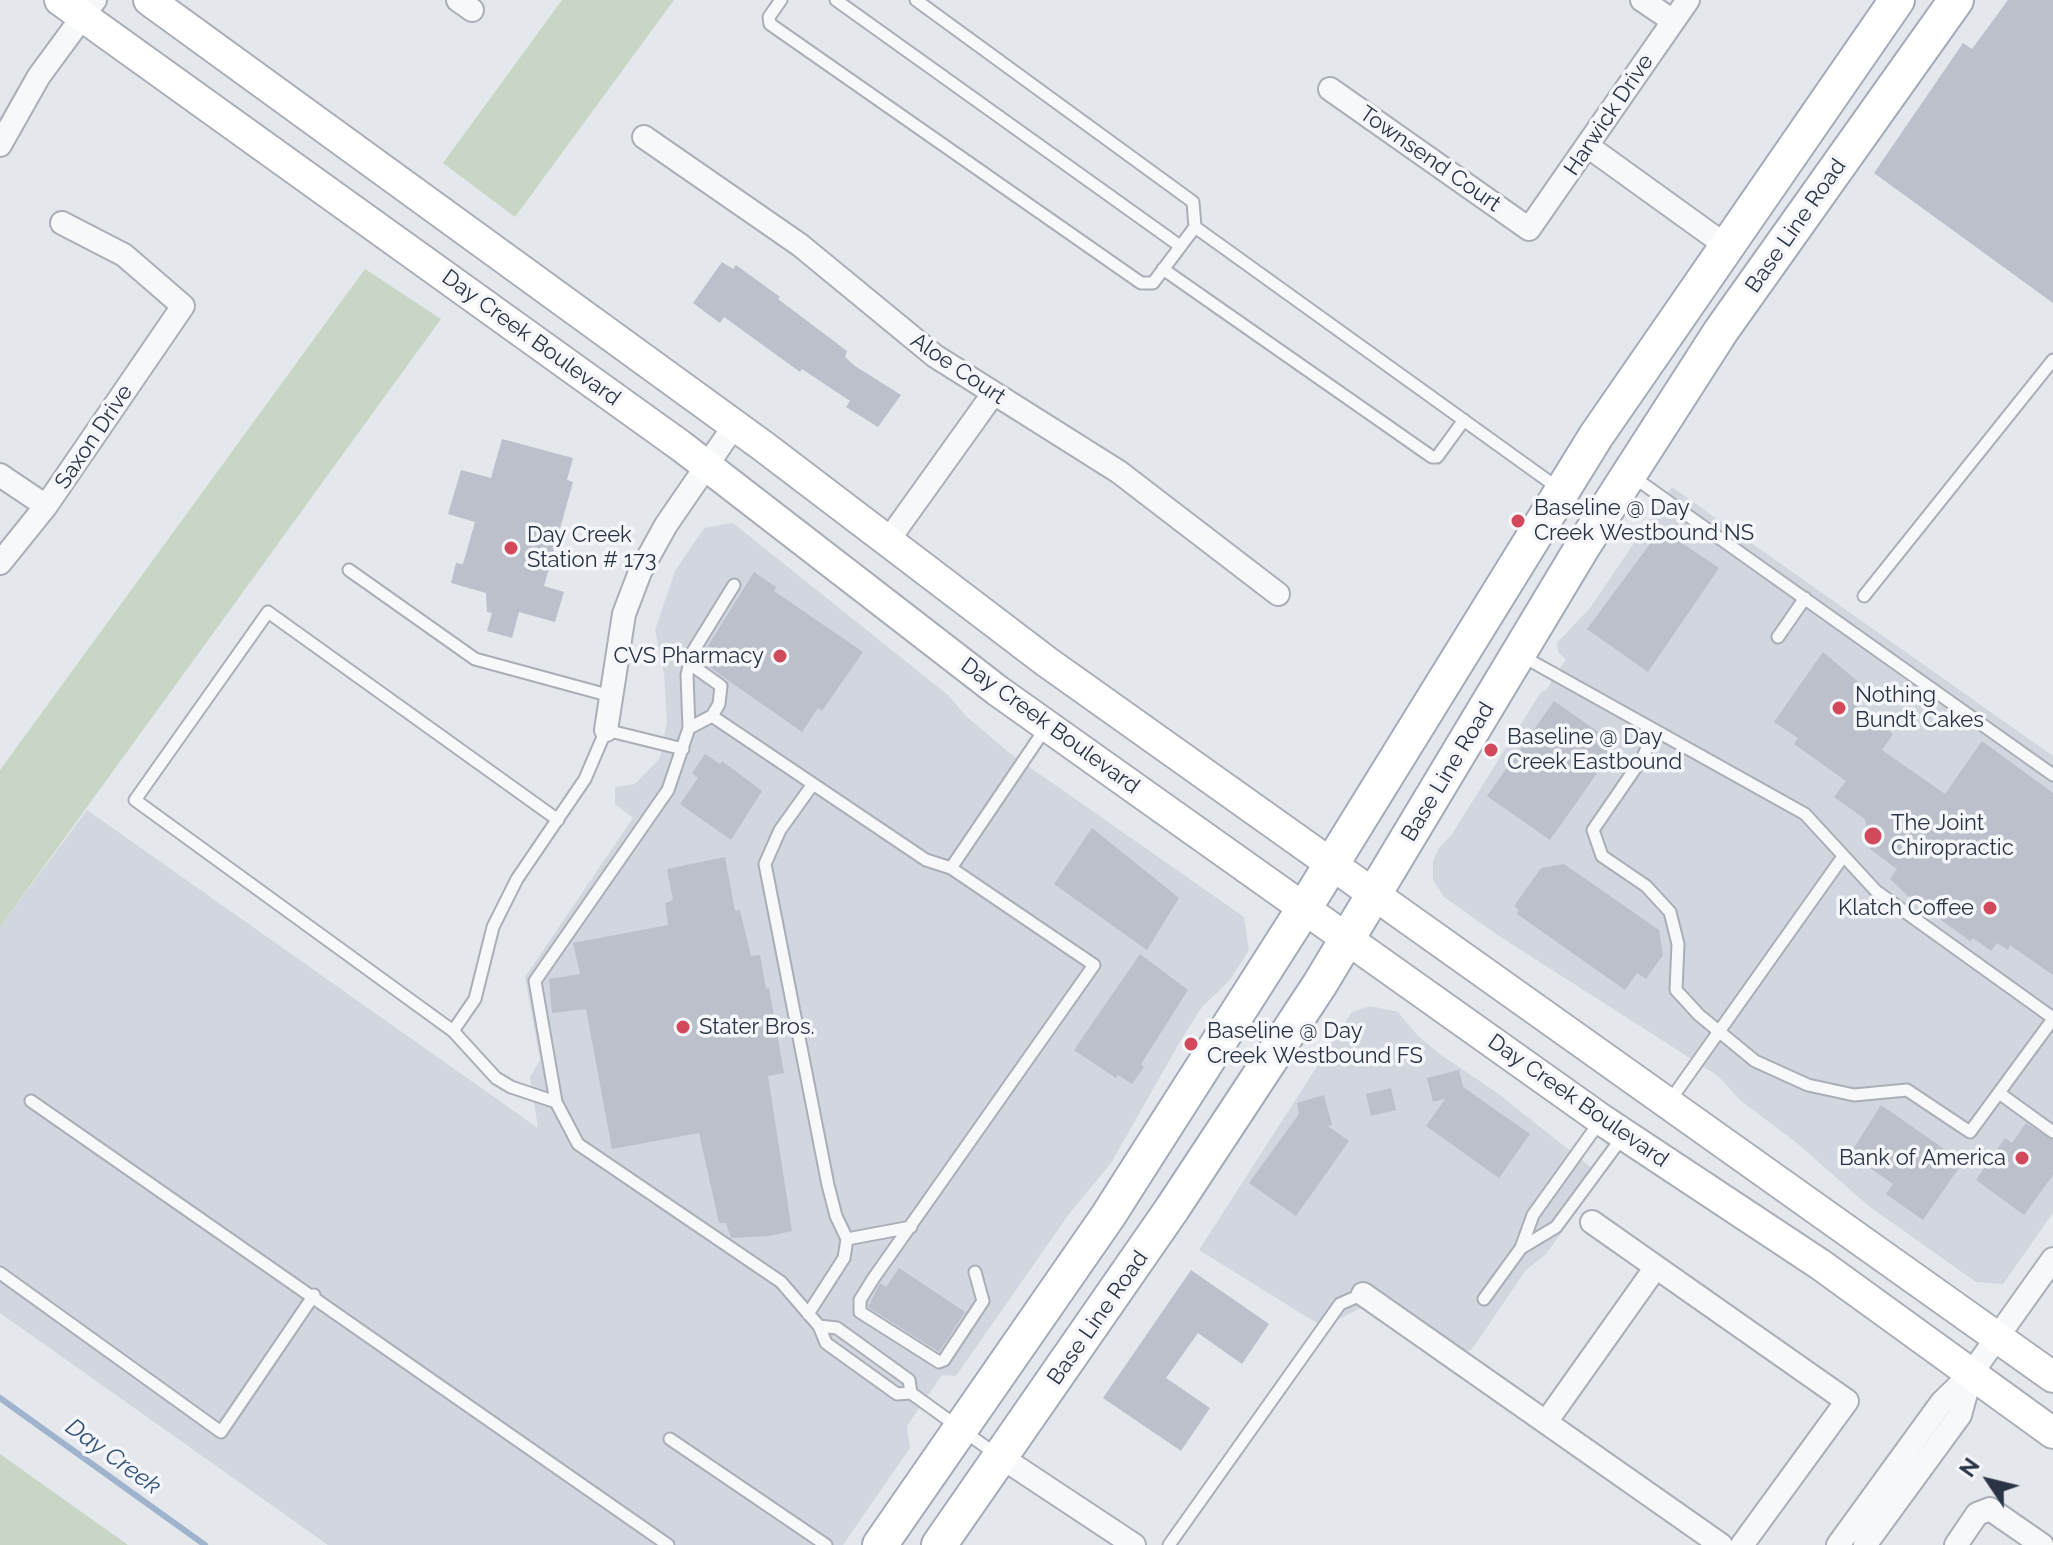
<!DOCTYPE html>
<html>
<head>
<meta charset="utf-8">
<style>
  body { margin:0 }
  #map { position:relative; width:2053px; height:1545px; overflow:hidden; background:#e4e7ec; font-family:Raleway,sans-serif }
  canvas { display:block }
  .north { position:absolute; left:1949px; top:1441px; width:80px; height:80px; -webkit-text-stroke:6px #f4f6f9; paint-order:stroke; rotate:305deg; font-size:22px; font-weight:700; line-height:32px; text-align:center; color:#2b3445 }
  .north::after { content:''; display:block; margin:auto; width:28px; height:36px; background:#2b3445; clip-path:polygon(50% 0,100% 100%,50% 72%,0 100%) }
</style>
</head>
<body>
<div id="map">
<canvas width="2053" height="1545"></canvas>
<div class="north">N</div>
</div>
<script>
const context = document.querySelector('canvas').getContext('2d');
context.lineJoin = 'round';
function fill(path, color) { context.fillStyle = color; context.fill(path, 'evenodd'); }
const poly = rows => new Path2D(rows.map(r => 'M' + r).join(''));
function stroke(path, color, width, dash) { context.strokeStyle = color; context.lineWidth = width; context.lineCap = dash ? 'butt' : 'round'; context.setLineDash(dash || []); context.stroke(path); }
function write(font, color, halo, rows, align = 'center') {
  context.font = font + ' Raleway,sans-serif'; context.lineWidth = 7; context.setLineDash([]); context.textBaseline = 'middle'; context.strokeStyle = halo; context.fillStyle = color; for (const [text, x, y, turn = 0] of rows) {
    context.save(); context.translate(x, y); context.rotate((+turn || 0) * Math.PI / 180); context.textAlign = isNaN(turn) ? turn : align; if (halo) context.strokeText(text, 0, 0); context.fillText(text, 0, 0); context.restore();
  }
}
fill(poly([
  [1672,487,2053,756,2053,1213,2003,1284,1976,1282,1870,1207,1798,1144,1740,1100,1718,1076,1499,936,1444,897,1433,880,1433,861,1439,848,1452,834,1541,692,1546,690,1566,659,1558,652,1557,643,1590,608],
  [733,523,948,695,966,716,1008,752,1244,917,1249,950,1230,980,1202,1007,1181,1040,1111,1163,1069,1214,956,1376,942,1375,907,1426,910,1448,843,1545,328,1545,0,1313,0,927,87,810,538,1128,530,1077,540,1060,525,977,633,818,615,804,615,787,635,784,660,758,667,722,664,673,655,630,675,571,704,528],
  [1370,1006,1398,1012,1418,1036,1441,1055,1496,1092,1602,1176,1546,1254,1526,1270,1472,1349,1448,1363,1371,1309,1359,1309,1323,1327,1199,1250,1352,1012]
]), '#d2d6de');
fill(poly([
  [562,0,674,0,515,217,443,163],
  [365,269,441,319,0,927,0,770],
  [0,1454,128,1545,0,1545]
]), '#c9d6c5');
stroke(poly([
  [0,1398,205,1545]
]), '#9fb4cc', 6);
fill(poly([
  [2008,0,2053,0,2053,303,1874,173,1963,43,1972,49],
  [722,262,733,269,736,265,780,297,778,299,847,351,845,357,855,366,901,395,878,427,846,407,850,401,802,369,800,372,724,317,720,323,693,303],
  [502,439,573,458,567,480,573,482,544,586,564,592,555,622,519,612,512,638,487,631,492,613,487,612,486,593,451,583,456,563,463,564,475,522,448,514,461,470,491,478],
  [1661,529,1719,568,1648,672,1587,629],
  [754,572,776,587,774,591,863,652,822,711,818,708,802,732,699,660],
  [1823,652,1869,691,1856,708,1893,734,1882,750,1945,794,1982,741,2053,793,2053,975,2010,945,2008,950,1997,943,1991,951,1973,938,1970,941,1908,896,1890,879,1897,869,1870,849,1865,819,1834,797,1846,781,1794,744,1798,738,1774,722],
  [1554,701,1617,745,1550,840,1487,796],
  [705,754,720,764,722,761,762,791,731,840,680,804,698,778,692,773],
  [1092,828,1179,898,1147,950,1054,884],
  [725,857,735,911,740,910,751,956,760,955,766,989,769,988,784,1073,768,1076,792,1231,769,1236,731,1238,726,1223,719,1223,699,1133,612,1149,586,1009,552,1013,549,979,580,974,573,943,668,925,665,903,673,900,667,869],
  [1564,864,1659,930,1663,955,1646,979,1637,973,1625,990,1517,914,1519,910,1514,906,1541,868],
  [1140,954,1188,990,1141,1064,1144,1067,1132,1084,1118,1075,1116,1078,1074,1050],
  [1459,1070,1463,1087,1530,1134,1499,1178,1426,1126,1445,1099,1433,1102,1427,1078],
  [1391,1088,1396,1110,1371,1116,1366,1094],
  [1324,1095,1332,1125,1328,1126,1349,1141,1296,1216,1249,1183,1299,1114,1297,1103],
  [1881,1105,1963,1162,1923,1220,1886,1194,1893,1184,1850,1154],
  [2026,1123,2053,1140,2053,1175,2024,1215,1976,1180,2005,1138,2012,1143],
  [899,1268,965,1312,939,1352,868,1307,880,1283,886,1287],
  [1191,1270,1269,1324,1242,1364,1198,1333,1166,1378,1210,1408,1181,1451,1103,1398]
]), '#bbc0ca');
const lane = poly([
  [781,0,769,17,770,24,1141,283,1153,283,1195,227,1193,202,916,0],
  [836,0,1180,246],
  [1195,227,1558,488],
  [1163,269,1432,457,1437,457,1464,420],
  [1632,476,2053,775],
  [349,570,475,659,611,696],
  [1864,596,2053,360],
  [1778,637,1805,598],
  [1522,656,1805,814,1876,891,2053,1018],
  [690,664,721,686,719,704,712,716,689,728,668,790,535,981,556,1102,578,1144,781,1282,819,1326,826,1343,897,1394,911,1393,997,1455],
  [712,716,926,860,951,868,1094,965,873,1279,860,1300,860,1312,939,1362,944,1360,983,1301,975,1272],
  [689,728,687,675,692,653,734,585],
  [1655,730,1643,757,1593,830,1602,856,1646,886,1670,912,1678,944,1676,990,1699,1015,1755,1061,1808,1085,1854,1095,1907,1090,1970,1132,2053,1019],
  [951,868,1047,726],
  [453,1031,475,999,493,927,517,879,585,779,606,730,683,749],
  [1999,1093,2053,1132],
  [31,1101,668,1545],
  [556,1102,511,1087,496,1078,453,1031,135,800,268,612,558,820],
  [1669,1102,1842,858],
  [847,1239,911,1227],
  [1521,1248,1556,1227,1624,1135],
  [0,1273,221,1432,314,1295],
  [1484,1299,1521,1248,1533,1215,1601,1120],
  [808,1314,844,1258,847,1239,836,1216,828,1185,765,864,780,830,813,784],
  [819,1326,837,1328,909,1380,911,1393],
  [670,1439,826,1545],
  [1169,1545,1340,1304,1363,1294]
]);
const street = poly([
  [458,0,472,10],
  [1642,0,1673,21],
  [1330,89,1529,229,1688,0],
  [644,137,800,245,935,356,1119,472,1278,594],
  [0,145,39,76,95,0],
  [1589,147,1725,245],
  [0,475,46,506],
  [887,542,993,394],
  [0,563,46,506,183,306,124,255,62,223],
  [606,730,624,614,640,572,666,525,734,426],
  [1592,1222,1656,1267],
  [1363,1294,1721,1545],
  [1546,1422,1656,1267,1847,1401,1742,1545],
  [1001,1457,1134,1545],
  [1838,1545,1942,1402,1971,1374,2053,1259],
  [1865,1545,1960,1415,1971,1375],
  [1956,1545,1977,1514,1990,1509,2042,1545]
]);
const secondary = poly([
  [60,0,681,446,998,691,1602,1120,1821,1265,2053,1433],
  [149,0,763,446,1047,662,2053,1377]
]);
const primary = poly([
  [880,1545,1108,1216,1305,907,1596,436,1897,0],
  [939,1545,1172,1209,1320,984,1583,546,1721,331,1956,0]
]);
stroke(lane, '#a9aeb7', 15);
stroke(street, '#a9aeb7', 26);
stroke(secondary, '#a9aeb7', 34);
stroke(primary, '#a3abb8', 38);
stroke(lane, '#f7f8fa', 11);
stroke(street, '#f7f8fa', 22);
stroke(secondary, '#fff', 30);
stroke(primary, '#fff', 34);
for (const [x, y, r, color] of [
  [1518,521,8,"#d1495b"],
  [511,548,8,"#d1495b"],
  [780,656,8,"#d1495b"],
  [1839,708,8,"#d1495b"],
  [1491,750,8,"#d1495b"],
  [1873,836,10,"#d1495b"],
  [1990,908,8,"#d1495b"],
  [683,1027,8,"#d1495b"],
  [1191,1044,8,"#d1495b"],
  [2022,1158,8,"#d1495b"]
]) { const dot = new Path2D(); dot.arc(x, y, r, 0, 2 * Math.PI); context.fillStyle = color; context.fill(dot); stroke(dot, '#f4f6f9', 3); }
write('22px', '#2b3445', '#f4f6f9', [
  ["Harwick Drive",1609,115,-56],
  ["Townsend Court",1430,159,35],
  ["Base Line Road",1796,226,-55],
  ["Day Creek Boulevard",531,338,36],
  ["Aloe Court",958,369,34],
  ["Saxon Drive",94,437,-56],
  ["Day Creek Boulevard",1050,726,36],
  ["Base Line Road",1448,772,-59],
  ["Day Creek Boulevard",1578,1101,35],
  ["Base Line Road",1098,1318,-55]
]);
write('22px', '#2b3445', '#f4f6f9', [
  ["Baseline @ Day",1534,508],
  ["Creek Westbound NS",1534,533],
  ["Day Creek",527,535],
  ["Station # 173",527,560],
  ["CVS Pharmacy",764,656,"right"],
  ["Nothing",1855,695],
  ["Bundt Cakes",1855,720],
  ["Baseline @ Day",1507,737],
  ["Creek Eastbound",1507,762],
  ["The Joint",1891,823],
  ["Chiropractic",1891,848],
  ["Klatch Coffee",1974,908,"right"],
  ["Stater Bros.",699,1027],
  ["Baseline @ Day",1207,1031],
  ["Creek Westbound FS",1207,1056],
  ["Bank of America",2006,1158,"right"]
], 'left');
write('italic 24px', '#34527a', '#f4f6f9', [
  ["Day Creek",113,1457,36]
]);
</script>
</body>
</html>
